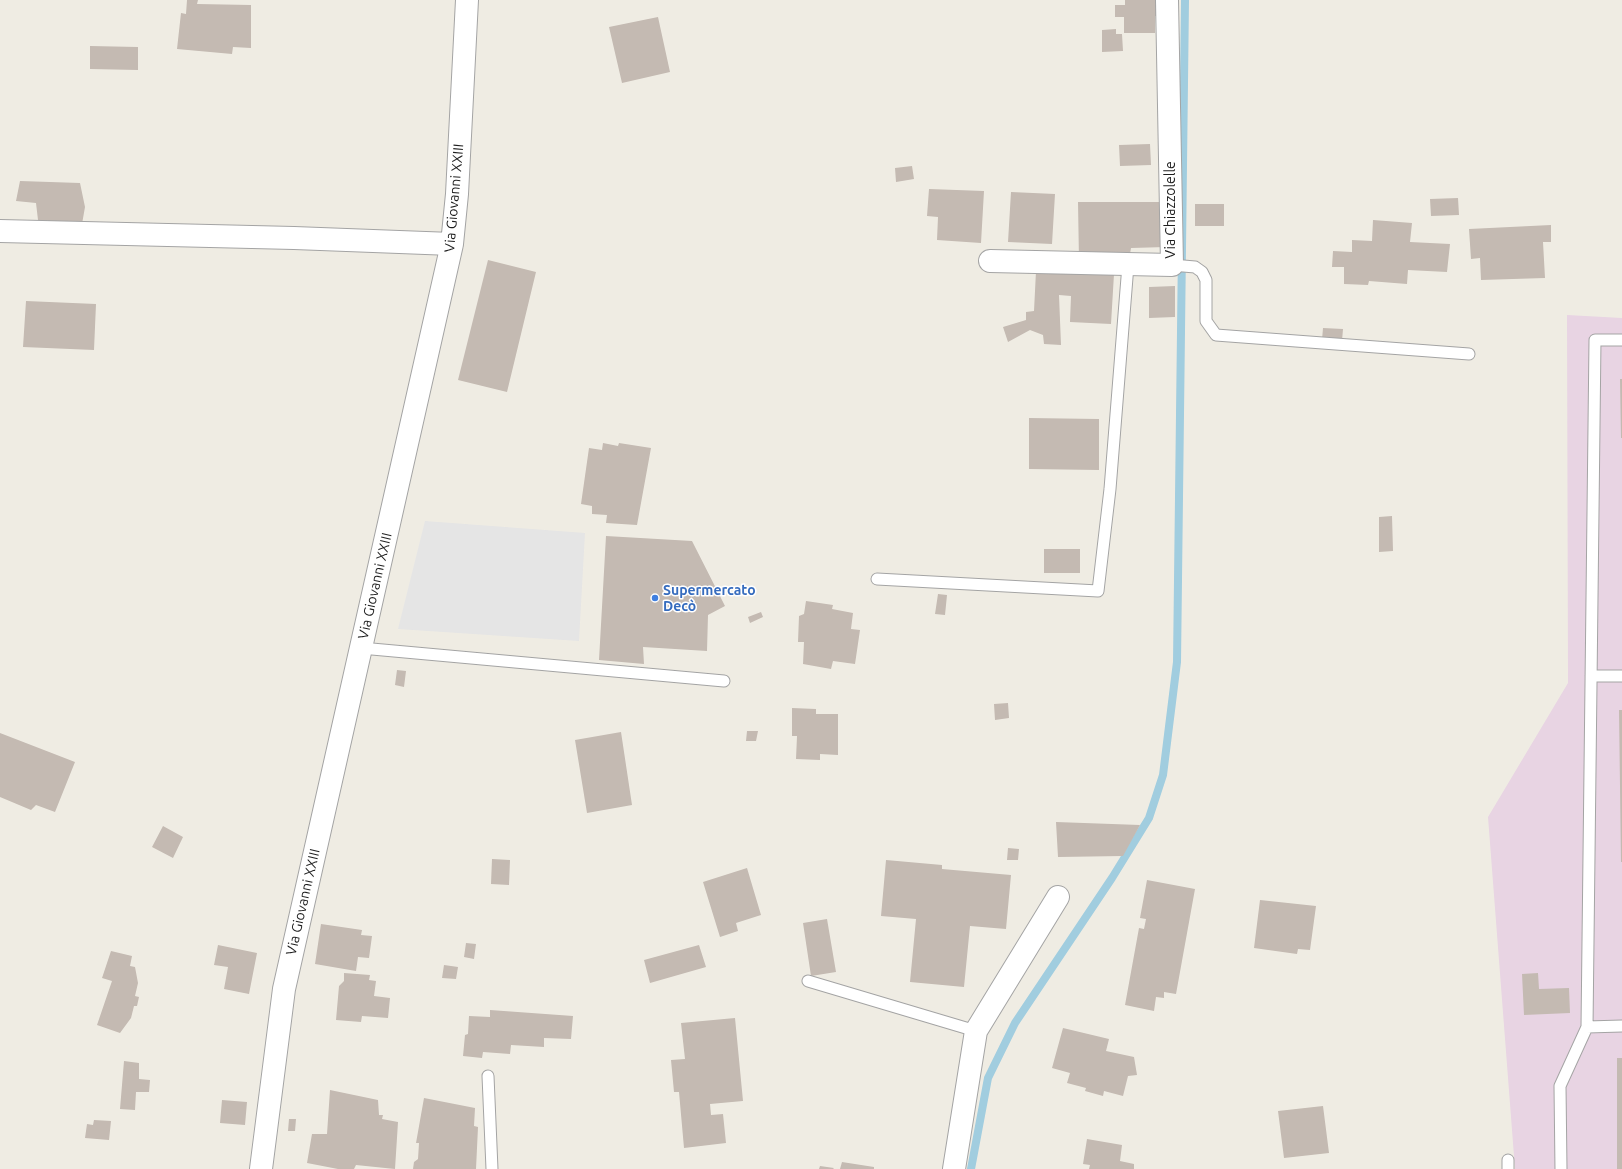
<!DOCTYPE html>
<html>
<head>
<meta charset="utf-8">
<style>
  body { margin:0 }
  canvas { display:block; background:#efece3 }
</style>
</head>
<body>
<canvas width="1622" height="1169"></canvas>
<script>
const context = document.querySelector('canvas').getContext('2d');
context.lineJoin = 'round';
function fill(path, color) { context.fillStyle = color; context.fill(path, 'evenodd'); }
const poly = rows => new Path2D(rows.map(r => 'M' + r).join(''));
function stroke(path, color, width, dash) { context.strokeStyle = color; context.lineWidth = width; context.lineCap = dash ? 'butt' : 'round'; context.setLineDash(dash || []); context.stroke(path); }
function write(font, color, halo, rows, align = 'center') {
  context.font = font + ' Ubuntu,sans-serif'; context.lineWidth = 3; context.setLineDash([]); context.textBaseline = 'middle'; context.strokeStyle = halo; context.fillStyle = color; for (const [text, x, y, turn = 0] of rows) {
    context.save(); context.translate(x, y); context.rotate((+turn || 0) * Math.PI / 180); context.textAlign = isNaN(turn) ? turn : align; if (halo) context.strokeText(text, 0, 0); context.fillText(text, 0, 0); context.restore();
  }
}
fill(poly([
  [1567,315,1622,318,1622,1169,1515,1169,1488,817,1568,683]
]), '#e8d4e3');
fill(poly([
  [425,521,585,533,579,641,398,629]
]), '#e5e5e5');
stroke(poly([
  [971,1169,988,1078,1015,1023,1112,878,1149,818,1163,775,1177,662,1185,0]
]), '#a1cddf', 8);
fill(poly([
  [187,0,198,0,197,4,251,5,251,48,233,47,232,54,177,49,181,13,186,14],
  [1125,0,1166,0,1166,16,1155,16,1155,33,1124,33,1124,17,1115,17,1115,5,1125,5],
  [658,17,670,72,622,83,609,27],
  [1116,29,1116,34,1122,34,1123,51,1102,52,1102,30],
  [90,46,138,47,138,70,90,69],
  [1150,144,1151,165,1120,166,1119,145],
  [912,166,914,179,896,182,895,168],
  [20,181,80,183,85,207,82,224,38,220,36,203,16,201],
  [929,189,984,191,981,243,937,240,938,217,927,216],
  [1011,192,1055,194,1052,244,1008,242],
  [1458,198,1459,215,1431,216,1430,199],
  [1078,202,1166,202,1166,247,1131,248,1130,254,1079,261],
  [1195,204,1224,204,1224,226,1195,226],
  [1373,220,1412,223,1410,242,1450,244,1447,272,1408,270,1407,284,1369,281,1368,285,1344,284,1344,267,1332,267,1333,251,1352,252,1352,240,1372,241],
  [1551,225,1551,242,1543,242,1545,278,1481,280,1480,258,1471,259,1469,229],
  [488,260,536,272,507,392,458,380],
  [1036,271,1114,274,1111,324,1070,322,1071,296,1059,295,1061,345,1044,344,1043,335,1030,330,1008,342,1003,327,1026,320,1026,312,1034,311],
  [1175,286,1175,317,1149,318,1149,287],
  [26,301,96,304,94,350,23,347],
  [1323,328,1343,329,1342,341,1322,340],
  [1620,379,1622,379,1622,438,1621,438],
  [1029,418,1099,419,1099,470,1029,469],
  [603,443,618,446,619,443,651,448,637,525,606,523,607,515,592,514,592,506,581,504,589,448,602,450],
  [1392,516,1393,551,1379,552,1379,517],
  [606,536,692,541,725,606,708,615,707,651,643,647,644,664,599,660],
  [1044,549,1080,549,1080,573,1044,573],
  [938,594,947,595,945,615,935,614],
  [806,601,833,605,832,609,853,613,851,629,860,630,855,664,833,661,831,669,803,664,804,642,798,642,799,616,804,614],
  [761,612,763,617,750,623,748,617],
  [397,670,406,671,404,687,395,685],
  [1008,703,1009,718,995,720,994,704],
  [792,708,816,709,816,714,838,714,838,755,820,754,820,760,796,759,797,736,792,736],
  [1619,710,1622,710,1622,862,1621,862],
  [747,731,758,731,756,741,746,741],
  [621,732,632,805,587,813,575,740],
  [0,733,75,762,55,812,36,805,31,810,0,797],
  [1056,822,1140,825,1123,856,1058,857],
  [163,826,183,837,173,858,152,847],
  [1008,848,1019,849,1018,860,1007,860],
  [492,859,510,860,509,885,491,884],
  [886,860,942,865,942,869,1011,875,1006,929,970,926,964,987,910,982,916,919,881,916],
  [747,868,761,915,736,923,738,931,720,937,703,882],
  [1147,880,1195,889,1176,994,1164,992,1164,998,1156,997,1154,1011,1125,1005,1139,928,1144,929,1146,919,1140,918],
  [1260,900,1316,906,1310,950,1298,949,1297,954,1254,948],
  [827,919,836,972,811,976,803,923],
  [321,924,362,930,361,935,372,936,369,958,358,957,356,971,315,964],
  [466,943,476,944,474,959,464,957],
  [218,945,257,953,249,994,224,989,228,967,214,965],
  [699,945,706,967,650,983,644,960],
  [111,951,132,956,130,966,135,967,138,983,135,996,139,997,137,1006,134,1006,131,1018,120,1033,97,1025,112,981,102,978],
  [444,965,458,967,456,979,442,978],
  [344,973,370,975,369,980,376,981,374,996,390,998,388,1018,362,1016,361,1022,336,1020,339,986,344,981],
  [1538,973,1539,989,1569,988,1570,1013,1524,1015,1522,974],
  [490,1010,573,1016,571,1039,544,1038,544,1047,511,1045,510,1054,483,1052,482,1058,463,1056,465,1035,468,1034,469,1016,490,1017],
  [735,1018,743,1101,710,1104,711,1115,723,1114,726,1143,684,1148,679,1092,674,1092,671,1060,685,1059,681,1023],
  [1063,1028,1109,1039,1106,1051,1134,1057,1137,1075,1128,1076,1123,1096,1104,1091,1103,1096,1085,1091,1086,1088,1067,1083,1070,1073,1052,1068],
  [1617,1058,1622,1058,1622,1169,1617,1169],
  [124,1061,139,1063,139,1079,150,1080,149,1092,136,1092,135,1110,120,1109],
  [330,1090,378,1100,379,1115,383,1115,382,1119,398,1122,395,1169,356,1165,354,1169,338,1169,307,1163,312,1134,327,1134],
  [424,1098,475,1108,474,1126,478,1127,476,1169,413,1169,414,1162,418,1159,419,1143,416,1143],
  [222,1100,247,1102,245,1125,220,1123],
  [1323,1106,1329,1153,1284,1158,1278,1111],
  [289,1119,296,1119,295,1131,288,1131],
  [94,1120,111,1121,109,1140,85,1138,87,1124,93,1125],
  [1087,1139,1122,1145,1120,1161,1134,1164,1134,1169,1089,1169,1090,1165,1083,1164],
  [842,1162,874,1167,874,1169,840,1169],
  [820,1166,834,1168,833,1169,819,1169]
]), '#c4bab2');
const service = poly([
  [1172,265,1195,267,1202,272,1206,280,1206,321,1216,335,1469,354],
  [877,579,1098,591,1110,489,1128,265],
  [361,648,724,681],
  [1591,676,1622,676],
  [808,981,976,1031],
  [1587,1027,1595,340,1622,340],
  [488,1076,492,1169],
  [1508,1160,1508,1169],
  [1561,1169,1560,1086,1587,1027,1622,1026]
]);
const minor = poly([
  [0,231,294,238,452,244],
  [990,261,1172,265,1167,0],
  [261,1169,284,989,452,244,457,194,467,0],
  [954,1169,976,1031,1058,897]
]);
stroke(service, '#a4a4a4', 13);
stroke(minor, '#a4a4a4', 24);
stroke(service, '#fff', 11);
stroke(minor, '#fff', 22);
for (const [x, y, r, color] of [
  [655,598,4,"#3f7fe0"]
]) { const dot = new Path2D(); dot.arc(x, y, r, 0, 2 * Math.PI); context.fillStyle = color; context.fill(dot); stroke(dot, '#fff', 1.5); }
write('14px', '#1d1d1d', '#fff', [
  ["Via Giovanni XXIII",454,198,-85],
  ["Via Chiazzolelle",1170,210,-90],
  ["Via Giovanni XXIII",375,586,-77],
  ["Via Giovanni XXIII",303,902,-77]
]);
write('bold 14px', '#366cbe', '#fff', [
  ["Supermercato",663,590],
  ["Decò",663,606]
], 'left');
</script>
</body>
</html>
